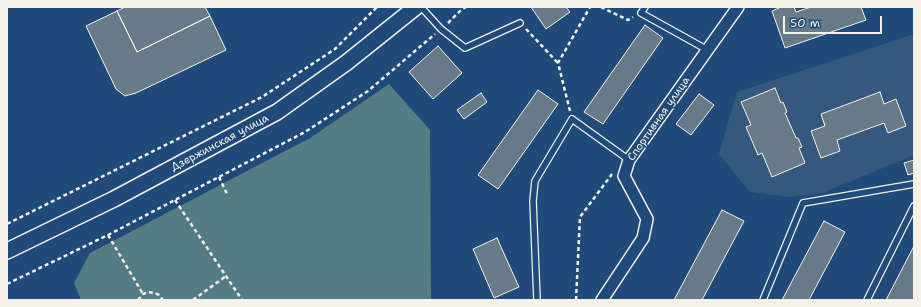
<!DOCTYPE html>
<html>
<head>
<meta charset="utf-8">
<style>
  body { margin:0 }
  #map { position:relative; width:921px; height:307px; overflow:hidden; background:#1f4a7a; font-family:"Shantell Sans",sans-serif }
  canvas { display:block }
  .frame { position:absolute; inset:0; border:8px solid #f4f1e8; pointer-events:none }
  .scale { position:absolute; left:783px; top:16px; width:99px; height:18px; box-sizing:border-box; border:2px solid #f4f1e8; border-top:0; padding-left:5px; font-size:12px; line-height:14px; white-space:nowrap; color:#f4f1e8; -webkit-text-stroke:3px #1f4a7a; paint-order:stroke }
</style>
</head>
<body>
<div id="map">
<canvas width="921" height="307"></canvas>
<div class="frame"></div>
<div class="scale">50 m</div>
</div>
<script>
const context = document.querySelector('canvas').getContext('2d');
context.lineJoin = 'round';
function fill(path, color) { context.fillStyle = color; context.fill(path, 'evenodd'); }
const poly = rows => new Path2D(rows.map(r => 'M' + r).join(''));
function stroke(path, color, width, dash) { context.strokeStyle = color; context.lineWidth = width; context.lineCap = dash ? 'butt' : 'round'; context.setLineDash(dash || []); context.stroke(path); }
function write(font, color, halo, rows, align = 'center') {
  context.font = font + ' "Shantell Sans",sans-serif'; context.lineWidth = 3; context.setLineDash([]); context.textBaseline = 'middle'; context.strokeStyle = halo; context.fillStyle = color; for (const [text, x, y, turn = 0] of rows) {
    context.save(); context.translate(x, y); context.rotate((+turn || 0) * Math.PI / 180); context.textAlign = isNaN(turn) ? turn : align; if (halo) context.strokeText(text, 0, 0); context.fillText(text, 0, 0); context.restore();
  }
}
fill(poly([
  [914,34,914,155,823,193,790,197,750,192,719,154,737,92]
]), '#35587e');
fill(poly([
  [389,84,430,130,431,300,81,300,74,283,90,253,310,138]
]), '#547c83');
const building = poly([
  [125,7,205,7,210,16,137,52,117,11,125,7],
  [531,7,566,7,570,12,546,29,531,7],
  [781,7,794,7,796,12,811,7,861,7,866,20,785,48,772,11,781,7],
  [117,11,137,52,210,16,226,50,136,93,125,96,116,89,86,26,117,11],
  [645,25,663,38,603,124,584,112,645,25],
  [438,46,462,73,433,99,409,72,438,46],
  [775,88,781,103,783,102,787,112,785,113,796,138,798,138,802,147,799,148,805,163,772,177,762,153,758,155,746,127,751,125,741,102,775,88],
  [538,90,558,104,498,189,478,175,538,90],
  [880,92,884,104,896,99,906,126,888,133,884,123,837,140,840,151,821,158,811,131,825,126,821,114,880,92],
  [481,93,487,102,464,119,457,110,481,93],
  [699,94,714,105,691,135,676,124,699,94],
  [914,160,914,173,908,175,904,163,914,160],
  [722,210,744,221,702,300,674,300,722,210],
  [824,221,845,232,809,300,782,300,824,221],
  [497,238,519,287,494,298,473,249,497,238],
  [914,246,914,300,886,300,914,246]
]);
fill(building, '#687a88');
stroke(building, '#f4f1e8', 1);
const service = poly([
  [421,7,441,29,465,48,520,23],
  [645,7,641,13,704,48,708,48],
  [537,300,533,201,535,181,572,119,629,160],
  [763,300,803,203,914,184],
  [867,300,914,206]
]);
const minor = poly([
  [602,300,643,238,647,219,624,176,629,160,738,7]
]);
const secondary = poly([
  [7,251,114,199,277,112,346,63,416,7]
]);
stroke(service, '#f4f1e8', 8);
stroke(minor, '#f4f1e8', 14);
stroke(secondary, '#f4f1e8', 18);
stroke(poly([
  [601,7,628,20,633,17],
  [448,23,461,10,466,7],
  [526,29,558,63],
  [570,111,558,63,590,7],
  [219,177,227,194],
  [175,200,242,300],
  [7,224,262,97,335,49,377,7],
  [108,235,143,294],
  [7,284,108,235,305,132,368,91,435,34],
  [138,300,143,294,148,292,155,293,159,295,163,300],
  [193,300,226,276],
  [576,300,580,217,612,174]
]), '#f4f1e8', 2.5, [4, 3]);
stroke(service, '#1f4a7a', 5.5);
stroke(minor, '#1f4a7a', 11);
stroke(secondary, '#1f4a7a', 15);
write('11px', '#f4f1e8', '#1f4a7a', [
  ["Спортивная улица",659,119,-55],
  ["Дзержинская улица",220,143,-28]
]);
</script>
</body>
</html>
